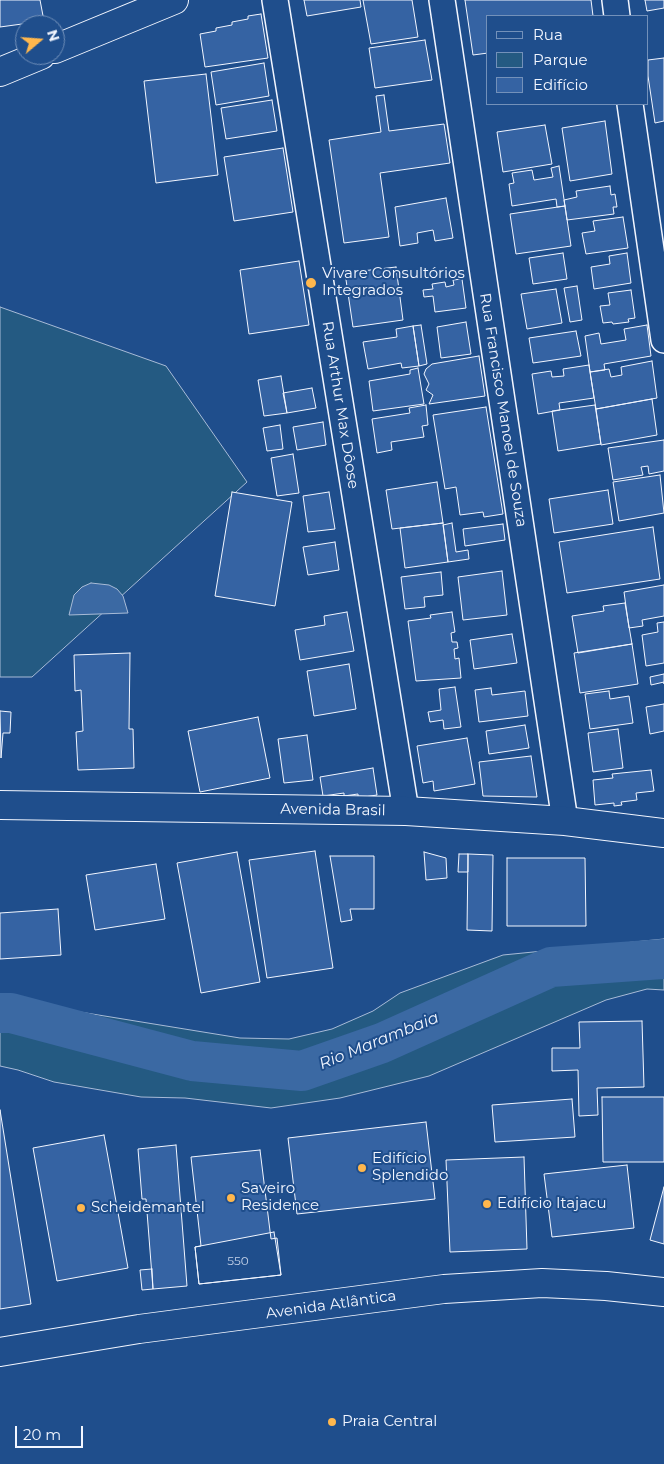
<!DOCTYPE html>
<html>
<head>
<meta charset="utf-8">
<style>
  body { margin:0 }
  #map { position:relative; width:664px; height:1464px; overflow:hidden; background:#1f4e8c; font-family:Montserrat,sans-serif }
  canvas { display:block }
  .legend { position:absolute; left:486px; top:15px; width:162px; height:90px; box-sizing:border-box; background:#1f4e8c; border:1px solid #7391ba; margin:0; padding:6px 9px; list-style:none; font-size:15px; color:#f2f6ff }
  .legend li { display:flex; align-items:center; gap:10px; height:25px }
  .legend b { width:25px; border:1px solid #7391ba }
  .north { position:absolute; left:15px; top:15px; width:50px; height:50px; box-sizing:border-box; background:#1f4e8c; border:1px solid #7391ba; border-radius:50%; rotate:72deg; font-size:14px; font-weight:700; line-height:20px; text-align:center; color:#f2f6ff }
  .north::after { content:''; display:block; margin:auto; width:18px; height:22px; background:#ffb74d; clip-path:polygon(50% 0,100% 100%,50% 72%,0 100%) }
  .scale { position:absolute; left:15px; top:1426px; width:68px; height:22px; box-sizing:border-box; border:2px solid #f2f6ff; border-top:0; padding-left:6px; font-size:15px; line-height:18px; white-space:nowrap; color:#f2f6ff; -webkit-text-stroke:4px #1f4e8c; paint-order:stroke }
</style>
</head>
<body>
<div id="map">
<canvas width="664" height="1464"></canvas>
<ul class="legend">
<li><b style="height:6px;background:#1f4e8c"></b>Rua</li>
<li><b style="height:14px;background:#245a82"></b>Parque</li>
<li><b style="height:14px;background:#3563a3"></b>Edifício</li>
</ul>
<div class="north">N</div>
<div class="scale">20 m</div>
</div>
<script>
const context = document.querySelector('canvas').getContext('2d');
context.lineJoin = 'round';
function fill(path, color) { context.fillStyle = color; context.fill(path, 'evenodd'); }
const poly = rows => new Path2D(rows.map(r => 'M' + r).join(''));
function stroke(path, color, width, dash) { context.strokeStyle = color; context.lineWidth = width; context.lineCap = dash ? 'butt' : 'round'; context.setLineDash(dash || []); context.stroke(path); }
function write(font, color, halo, rows, align = 'center') {
  context.font = font + ' Montserrat,sans-serif'; context.lineWidth = 4; context.setLineDash([]); context.textBaseline = 'middle'; context.strokeStyle = halo; context.fillStyle = color; for (const [text, x, y, turn = 0] of rows) {
    context.save(); context.translate(x, y); context.rotate((+turn || 0) * Math.PI / 180); context.textAlign = isNaN(turn) ? turn : align; if (halo) context.strokeText(text, 0, 0); context.fillText(text, 0, 0); context.restore();
  }
}
const green = poly([
  [0,307,166,366,247,482,32,677,0,677,0,307],
  [664,939,664,990,647,989,606,1000,429,1076,340,1098,271,1108,185,1098,141,1097,54,1082,18,1070,0,1066,0,999,240,1038,289,1039,332,1029,373,1011,400,993,503,955,664,939]
]);
fill(green, '#245a82');
stroke(green, '#a8bbd7', 1);
const water = poly([
  [91,583,109,585,117,589,123,596,128,613,69,615,74,595,82,587,91,583]
]);
fill(water, '#3b69a3');
stroke(water, '#a8bbd7', 1);
stroke(poly([
  [0,1013,11,1013,192,1061,302,1071,382,1043,551,967,664,959]
]), '#3b69a3', 40);
const building = poly([
  [0,0,40,0,44,21,0,27,0,0],
  [304,0,360,0,361,7,307,16,304,0],
  [363,0,412,0,418,37,371,44,363,0],
  [465,0,591,0,593,16,488,16,488,53,473,55,465,0],
  [645,0,664,0,664,8,647,11,645,0],
  [261,14,268,58,205,67,200,34,216,31,216,28,232,25,232,22,248,19,248,16,261,14],
  [425,40,432,80,375,88,369,48,425,40],
  [664,58,664,121,655,123,648,76,648,60,664,58],
  [264,63,269,96,216,105,211,72,264,63],
  [206,74,218,175,156,183,144,81,206,74],
  [384,95,389,131,444,124,450,163,380,173,389,237,344,243,329,140,381,132,376,96,384,95],
  [272,100,277,131,226,139,221,108,272,100],
  [605,121,612,174,570,181,562,128,605,121],
  [545,125,552,164,503,172,497,132,545,125],
  [283,148,293,212,234,221,224,157,283,148],
  [559,166,565,206,557,207,556,199,512,206,509,184,514,183,512,173,532,170,534,180,553,177,551,168,559,166],
  [610,186,611,195,615,194,617,207,613,207,614,214,567,220,564,200,577,197,576,191,610,186],
  [446,198,453,238,435,241,433,230,417,233,418,243,400,246,395,207,446,198],
  [565,206,571,246,516,254,510,214,565,206],
  [623,217,628,248,586,254,582,233,595,231,593,221,623,217],
  [563,253,567,279,533,284,529,258,563,253],
  [627,253,631,283,594,289,591,267,610,264,609,256,627,253],
  [299,261,309,325,249,334,240,270,299,261],
  [396,267,403,320,353,327,345,273,396,267],
  [462,279,466,308,435,312,433,296,424,297,423,290,433,289,432,284,445,282,446,287,454,285,453,280,462,279],
  [577,286,582,320,570,322,564,288,577,286],
  [556,289,562,323,527,329,521,294,556,289],
  [631,290,635,318,628,319,629,322,613,324,612,322,603,323,600,306,610,305,608,293,631,290],
  [466,322,471,354,441,358,437,327,466,322],
  [421,325,427,364,419,366,413,326,421,325],
  [647,325,651,356,604,364,605,370,590,372,585,336,599,333,601,344,626,340,624,329,647,325],
  [413,326,419,366,402,368,401,363,368,369,363,342,397,337,396,329,413,326],
  [576,331,581,356,533,363,529,338,576,331],
  [479,356,485,396,429,404,433,395,426,390,429,384,424,374,426,369,432,364,479,356],
  [652,361,657,398,596,409,590,372,609,369,611,377,622,375,621,367,652,361],
  [589,365,594,398,559,403,560,410,538,414,532,374,551,371,552,377,564,376,563,369,589,365],
  [418,368,424,404,373,411,369,381,410,374,410,370,418,368],
  [281,376,287,413,264,416,258,380,281,376],
  [312,388,316,408,287,413,283,393,312,388],
  [652,399,657,435,601,445,596,409,652,399],
  [426,405,428,425,422,426,424,437,391,442,392,450,377,453,372,419,410,413,409,408,426,405],
  [595,405,601,444,558,451,552,411,595,405],
  [486,407,503,514,484,517,483,512,460,515,456,487,445,489,433,415,486,407],
  [323,422,326,445,297,450,293,427,323,422],
  [280,425,283,449,267,451,263,428,280,425],
  [664,440,664,471,649,474,648,466,641,467,643,475,613,480,608,448,664,440],
  [293,454,299,493,277,496,271,458,293,454],
  [660,475,664,513,619,521,613,482,660,475],
  [437,482,443,523,392,529,386,490,437,482],
  [608,490,613,524,554,533,549,499,608,490],
  [232,492,292,502,275,606,215,596,232,492],
  [329,492,335,529,308,532,303,496,329,492],
  [443,523,448,562,405,568,400,528,443,523],
  [452,523,456,552,468,550,469,559,448,562,443,525,452,523],
  [503,524,505,540,465,546,463,529,503,524],
  [653,527,660,579,567,593,559,542,653,527],
  [335,542,339,570,308,575,303,547,335,542],
  [502,571,507,615,463,620,458,577,502,571],
  [441,572,443,595,424,597,425,607,405,609,401,577,441,572],
  [664,585,664,616,642,620,643,626,629,628,624,592,664,585],
  [625,603,632,644,578,653,572,616,604,611,603,606,625,603],
  [347,612,354,651,300,660,295,630,325,625,324,616,347,612],
  [452,612,455,632,451,633,452,642,457,642,458,648,454,649,455,659,459,658,461,678,416,681,408,621,431,618,430,615,452,612],
  [664,622,664,663,646,666,642,635,658,632,657,623,664,622],
  [512,634,517,663,474,669,470,640,512,634],
  [632,644,638,684,580,693,574,653,632,644],
  [130,653,129,729,133,729,134,768,78,770,76,732,83,731,81,690,75,691,74,655,130,653],
  [349,664,356,709,314,716,307,671,349,664],
  [664,674,664,684,664,682,651,685,650,677,664,674],
  [455,687,461,727,444,729,443,720,430,722,428,712,441,710,439,689,455,687],
  [491,688,492,695,525,691,528,716,479,722,475,690,491,688],
  [609,691,610,699,629,696,633,723,590,729,585,694,609,691],
  [664,704,664,731,650,734,646,707,664,704],
  [0,711,11,712,10,733,3,733,1,758,0,711],
  [258,717,270,778,200,792,188,731,258,717],
  [525,725,529,748,489,754,486,731,525,725],
  [618,729,623,768,593,772,588,733,618,729],
  [307,735,313,780,284,783,278,739,307,735],
  [467,738,475,784,434,791,433,781,423,783,417,746,467,738],
  [531,756,537,797,483,796,479,762,531,756],
  [373,768,377,795,358,798,358,794,344,796,344,793,323,796,320,777,373,768],
  [651,770,654,791,636,793,637,800,621,802,622,805,614,806,614,803,595,805,593,780,613,778,612,774,651,770],
  [315,851,333,968,267,978,249,860,315,851],
  [237,852,260,982,201,993,177,863,237,852],
  [424,852,446,858,447,878,426,880,424,852],
  [459,854,468,854,468,872,458,872,459,854],
  [468,854,493,855,492,931,467,930,468,854],
  [330,856,374,856,374,909,350,909,352,920,341,922,330,856],
  [507,858,585,858,586,926,507,926,507,858],
  [156,864,165,919,95,930,86,875,156,864],
  [58,909,61,955,0,959,0,913,58,909],
  [642,1021,644,1087,597,1088,598,1115,579,1116,578,1070,552,1071,552,1048,580,1048,579,1022,642,1021],
  [602,1097,664,1097,664,1162,603,1162,602,1097],
  [572,1099,575,1137,495,1142,492,1105,572,1099],
  [0,1110,31,1304,0,1309,0,1110],
  [426,1122,435,1199,297,1214,288,1138,426,1122],
  [104,1135,128,1268,57,1281,33,1148,104,1135],
  [176,1145,187,1286,153,1289,146,1199,142,1199,138,1149,176,1145],
  [260,1150,271,1239,277,1238,281,1275,199,1284,195,1247,201,1246,191,1157,260,1150],
  [524,1157,527,1249,450,1252,446,1160,524,1157],
  [627,1165,634,1228,552,1237,544,1174,627,1165],
  [664,1187,664,1244,650,1240,664,1187],
  [274,1232,281,1275,199,1284,195,1247,274,1232],
  [152,1269,153,1289,142,1290,140,1270,152,1269]
]);
fill(building, '#3563a3');
stroke(building, '#f2f6ff', 1);
const minor = poly([
  [275,0,406,811],
  [442,0,565,821],
  [615,0,617,16],
  [630,104,664,340]
]);
const major = poly([
  [55,49,174,0],
  [0,72,41,55],
  [0,805,406,811,565,821,664,833],
  [0,1352,139,1329,444,1289,542,1283,606,1286,664,1292]
]);
stroke(minor, '#f2f6ff', 28);
stroke(major, '#f2f6ff', 30);
stroke(minor, '#1f4e8c', 25);
stroke(major, '#1f4e8c', 28);
for (const [x, y, r, color] of [
  [311,283,6,"#ffb74d"],
  [362,1168,5,"#ffb74d"],
  [231,1198,5,"#ffb74d"],
  [487,1204,5,"#ffb74d"],
  [81,1208,5,"#ffb74d"],
  [332,1422,5,"#ffb74d"]
]) { const dot = new Path2D(); dot.arc(x, y, r, 0, 2 * Math.PI); context.fillStyle = color; context.fill(dot); stroke(dot, '#1f4e8c', 2); }
write('12px', '#c3d1e8', null, [
  ["550",238,1261]
]);
write('15px', '#f2f6ff', '#1f4e8c', [
  ["Vivare Consultórios",322,274],
  ["Integrados",322,291],
  ["Edifício",372,1159],
  ["Splendido",372,1176],
  ["Saveiro",241,1189],
  ["Residence",241,1206],
  ["Edifício Itajacu",497,1204],
  ["Scheidemantel",91,1208],
  ["Praia Central",342,1422]
], 'left');
write('15px', '#f2f6ff', '#1f4e8c', [
  ["Rua Arthur Max Dôose",340,405,81],
  ["Rua Francisco Manoel de Souza",503,410,81],
  ["Avenida Brasil",333,810,1],
  ["Avenida Atlântica",331,1305,-8]
]);
write('italic 16px', '#f2f6ff', '#1f4e8c', [
  ["Rio Marambaia",379,1041,-22]
]);
</script>
</body>
</html>
